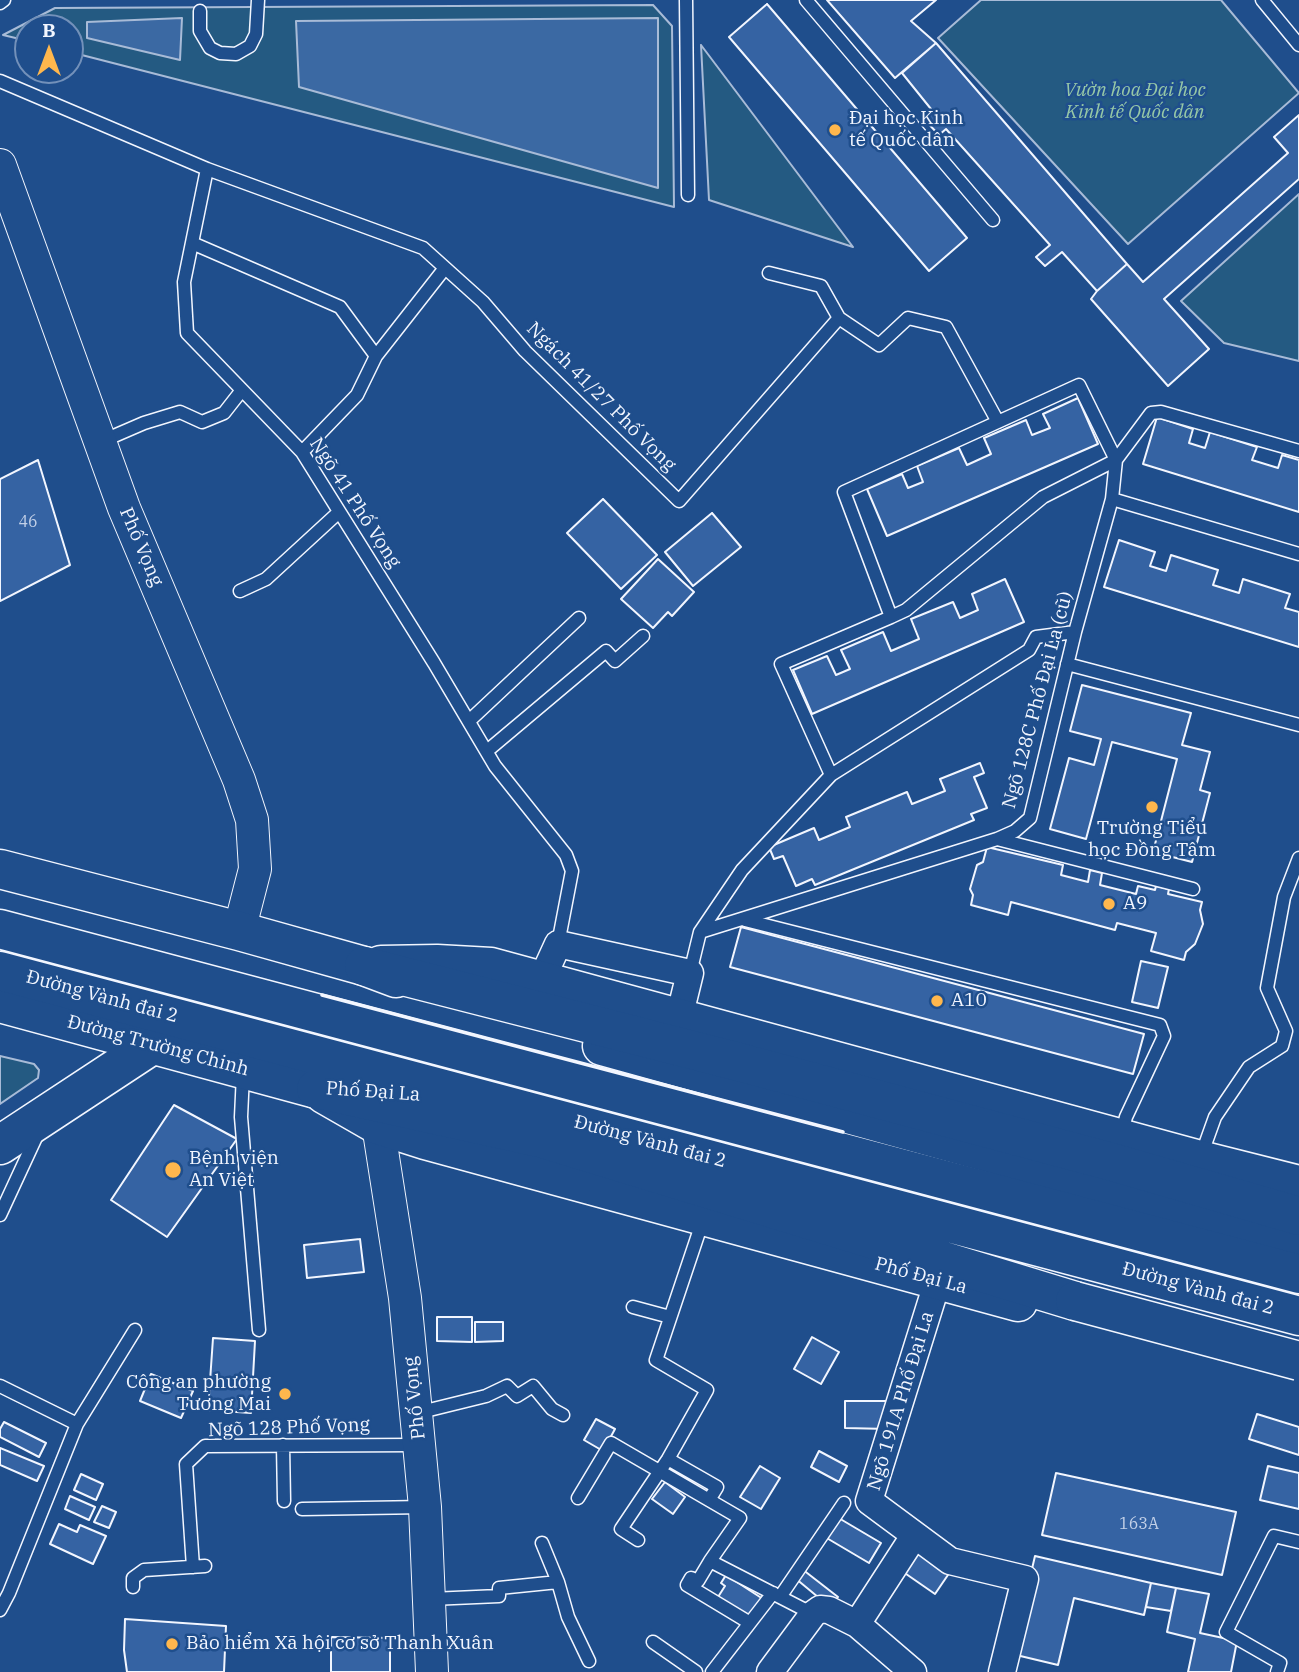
<!DOCTYPE html>
<html>
<head>
<meta charset="utf-8">
<style>
  body { margin:0 }
  #map { position:relative; width:1299px; height:1672px; overflow:hidden; background:#1f4e8c; font-family:"IBM Plex Serif",serif }
  canvas { display:block }
  .north { position:absolute; left:14px; top:14px; width:70px; height:70px; box-sizing:border-box; background:#1f4e8c; border:2px solid #7391ba; border-radius:50%; rotate:0deg; font-size:19px; font-weight:700; line-height:28px; text-align:center; color:#f2f6ff }
  .north::after { content:''; display:block; margin:auto; width:24px; height:32px; background:#ffb74d; clip-path:polygon(50% 0,100% 100%,50% 72%,0 100%) }
</style>
</head>
<body>
<div id="map">
<canvas width="1299" height="1672"></canvas>
<div class="north">B</div>
</div>
<script>
const context = document.querySelector('canvas').getContext('2d');
context.lineJoin = 'round';
function fill(path, color) { context.fillStyle = color; context.fill(path, 'evenodd'); }
const poly = rows => new Path2D(rows.map(r => 'M' + r).join(''));
function stroke(path, color, width, dash) { context.strokeStyle = color; context.lineWidth = width; context.lineCap = dash ? 'butt' : 'round'; context.setLineDash(dash || []); context.stroke(path); }
function write(font, color, halo, rows, align = 'center') {
  context.font = font + ' "IBM Plex Serif",serif'; context.lineWidth = 5; context.setLineDash([]); context.textBaseline = 'middle'; context.strokeStyle = halo; context.fillStyle = color; for (const [text, x, y, turn = 0] of rows) {
    context.save(); context.translate(x, y); context.rotate((+turn || 0) * Math.PI / 180); context.textAlign = isNaN(turn) ? turn : align; if (halo) context.strokeText(text, 0, 0); context.fillText(text, 0, 0); context.restore();
  }
}
const green = poly([
  [981,0,1221,0,1299,93,1128,244,938,38,981,0],
  [653,5,672,26,674,207,70,52,70,28,28,28,28,41,3,35,55,8,653,5],
  [701,45,853,247,709,200,701,45],
  [1299,194,1299,361,1224,343,1181,301,1299,194],
  [0,1056,34,1064,39,1070,38,1078,0,1104,0,1056]
]);
fill(green, '#245a82');
stroke(green, '#a8bbd7', 2);
const water = poly([
  [182,18,180,60,87,38,87,22,182,18],
  [658,18,658,188,299,87,296,21,658,18]
]);
fill(water, '#3b69a3');
stroke(water, '#a8bbd7', 2);
const building = poly([
  [827,0,936,0,911,21,936,43,895,78,827,0],
  [767,4,967,238,929,271,729,37,767,4],
  [936,43,1127,264,1097,291,1062,252,1045,266,1036,257,1050,245,946,129,939,135,922,117,931,109,902,73,936,43],
  [1299,115,1299,179,1164,299,1209,349,1168,386,1091,299,1097,291,1127,264,1143,282,1288,153,1274,137,1299,115],
  [1078,398,1098,444,887,536,867,489,902,474,908,488,923,482,917,466,959,448,967,465,991,454,984,438,1026,420,1032,435,1050,428,1043,414,1078,398],
  [1157,417,1193,429,1189,443,1205,448,1210,432,1257,447,1252,460,1278,468,1282,455,1299,460,1299,512,1143,464,1157,417],
  [38,460,70,565,0,601,0,479,38,460],
  [603,499,657,555,621,589,567,533,603,499],
  [712,513,741,547,693,586,665,552,712,513],
  [1119,540,1155,552,1150,566,1166,571,1171,555,1218,570,1213,585,1239,593,1243,579,1290,594,1285,608,1299,612,1299,647,1104,587,1119,540],
  [658,559,694,592,672,616,668,612,653,628,621,599,658,559],
  [1005,579,1024,622,812,714,793,670,827,656,836,675,850,669,841,650,883,632,891,651,919,639,911,619,953,602,960,618,978,610,972,594,1005,579],
  [1082,685,1191,713,1182,745,1210,752,1200,790,1210,793,1192,862,1153,852,1177,759,1112,742,1086,839,1050,829,1069,758,1094,765,1101,739,1070,731,1082,685],
  [980,763,984,773,974,777,987,808,971,814,974,820,815,885,812,879,796,886,783,856,774,859,769,847,814,828,819,840,850,827,846,817,907,792,912,804,945,791,940,779,980,763],
  [987,847,1063,865,1061,875,1088,882,1090,870,1102,873,1100,885,1136,894,1138,886,1155,890,1156,886,1169,889,1168,894,1202,902,1200,910,1203,924,1195,944,1186,952,1184,960,1151,951,1156,933,1117,923,1115,930,1011,902,1008,915,971,905,973,895,970,889,977,865,983,862,987,847],
  [741,927,1144,1034,1133,1074,730,967,741,927],
  [1141,961,1168,967,1158,1008,1132,1002,1141,961],
  [174,1105,237,1139,167,1237,111,1200,174,1105],
  [360,1239,364,1272,307,1278,304,1245,360,1239],
  [437,1317,472,1317,472,1342,437,1341,437,1317],
  [475,1322,503,1322,503,1341,475,1342,475,1322],
  [812,1337,839,1352,821,1384,794,1369,812,1337],
  [213,1338,255,1341,251,1413,208,1410,213,1338],
  [151,1374,193,1391,181,1418,140,1401,151,1374],
  [845,1401,888,1401,888,1429,845,1428,845,1401],
  [1257,1414,1299,1427,1299,1455,1249,1439,1257,1414],
  [596,1419,615,1429,603,1451,584,1440,596,1419],
  [4,1422,46,1443,39,1457,0,1437,0,1429,4,1422],
  [0,1448,44,1466,37,1481,0,1465,0,1448],
  [819,1451,847,1466,839,1482,811,1467,819,1451],
  [760,1466,780,1478,761,1509,740,1497,760,1466],
  [1268,1466,1299,1473,1299,1509,1260,1500,1268,1466],
  [1056,1473,1236,1512,1222,1575,1042,1535,1056,1473],
  [81,1474,103,1484,96,1500,74,1490,81,1474],
  [665,1482,685,1497,673,1514,652,1499,665,1482],
  [70,1496,95,1507,89,1520,65,1509,70,1496],
  [102,1506,116,1512,109,1528,94,1522,102,1506],
  [837,1517,881,1543,869,1563,825,1537,837,1517],
  [59,1524,77,1532,80,1525,106,1536,93,1564,50,1544,59,1524],
  [913,1543,952,1569,935,1594,896,1567,913,1543],
  [1035,1556,1151,1583,1144,1615,1074,1598,1058,1665,1012,1654,1035,1556],
  [802,1569,838,1597,830,1607,795,1578,802,1569],
  [726,1575,763,1599,751,1618,718,1597,725,1586,721,1583,726,1575],
  [1151,1583,1176,1588,1171,1611,1146,1607,1151,1583],
  [1176,1588,1209,1594,1200,1633,1237,1641,1231,1672,1188,1672,1195,1639,1167,1632,1176,1588],
  [125,1619,226,1626,224,1672,127,1672,124,1650,125,1619],
  [331,1637,390,1638,390,1672,331,1672,331,1637]
]);
fill(building, '#3563a3');
stroke(building, '#f2f6ff', 2);
const service = poly([
  [686,0,688,195],
  [806,0,993,220],
  [1262,0,1299,45],
  [0,3,4,0],
  [200,11,200,31,210,48,220,53,236,54,250,46,256,34,258,0],
  [0,81,207,169,423,248,483,302,525,351,679,501,839,318,821,286,769,273],
  [207,169,184,282,187,333,302,452,434,663,495,766,566,855,572,871,558,944],
  [192,243,340,307,376,356],
  [839,318,879,345,908,318,946,327,998,422],
  [100,442,144,423,180,412,202,422,224,413,242,390],
  [302,452,357,395,376,356,445,268],
  [1112,499,1299,554],
  [240,591,266,579,339,512],
  [891,617,844,492,1079,385,1116,460,1043,497,906,610,891,617,781,664,831,775,1029,650,1036,637,1075,632],
  [1067,664,1299,725],
  [469,721,579,618],
  [487,751,606,651,615,661,643,636],
  [997,839,1193,889],
  [745,920,1160,1025,1164,1036,1126,1117,1121,1136],
  [700,932,742,870,831,775],
  [690,973,700,932,997,839,1015,831,1030,818,1075,632,1112,499,1116,460,1151,413,1161,412,1299,451],
  [243,1074,241,1117,259,1330],
  [1201,1156,1215,1117,1249,1067,1282,1046,1286,1031,1267,988,1284,897,1299,858],
  [0,1215,38,1133],
  [633,1307,670,1317],
  [0,1386,77,1424],
  [417,1413,486,1396,507,1386,517,1396,533,1386,552,1409,563,1415],
  [283,1445,284,1501],
  [668,1459,717,1487,709,1500],
  [578,1498,611,1443,740,1518,710,1561,813,1614],
  [302,1509,425,1507],
  [638,1540,621,1529,668,1459,707,1390,656,1360,703,1220],
  [542,1543,558,1582,568,1617,589,1661],
  [710,1561,698,1581,691,1578,687,1585,750,1623],
  [193,1567,186,1464,205,1446,417,1445],
  [133,1587,133,1578,144,1570,205,1566],
  [780,1597,844,1503],
  [431,1599,499,1596,499,1588,558,1582],
  [0,1610,9,1593,77,1424,135,1330],
  [653,1642,696,1672],
  [712,1672,773,1593],
  [1277,1672,1280,1663,1226,1632,1274,1536,1299,1542]
]);
const minor = poly([
  [541,981,558,944,690,973,679,1018],
  [938,1280,869,1501,950,1561,1025,1579,1002,1672],
  [857,1624,914,1536],
  [770,1672,813,1614,820,1609,829,1610,857,1624,913,1672]
]);
const tertiary = poly([
  [0,165,124,508,239,780,252,820,255,869,239,931],
  [378,1125,405,1298,416,1413,425,1507,432,1672]
]);
const primary = poly([
  [0,869,239,931,364,966,396,978],
  [381,965,437,964,491,967,1200,1160,1299,1185],
  [0,1003,316,1089,350,1089],
  [602,1046,1299,1239],
  [324,1094,378,1125,425,1140,1018,1302],
  [0,1145,152,1045]
]);
const trunk = poly([
  [0,929,1299,1274],
  [364,966,739,1062,1112,1162,1299,1216],
  [0,971,1299,1316],
  [316,1089,543,1139,1075,1301]
]);
stroke(service, '#f2f6ff', 15);
stroke(minor, '#f2f6ff', 29);
stroke(tertiary, '#f2f6ff', 34);
stroke(primary, '#f2f6ff', 41);
stroke(trunk, '#f2f6ff', 41);
stroke(service, '#1f4e8c', 12);
stroke(minor, '#1f4e8c', 26);
stroke(tertiary, '#1f4e8c', 32);
stroke(primary, '#1f4e8c', 38);
stroke(trunk, '#1f4e8c', 38);
const trunkBridge = poly([
  [1075,1301,1299,1361]
]);
stroke(trunkBridge, '#f2f6ff', 41, []);
stroke(trunkBridge, '#1f4e8c', 38);
stroke(poly([
  [322,995,843,1132]
]), '#f2f6ff', 3.5);
for (const [x, y, r, color] of [
  [835,130,7,"#ffb74d"],
  [1152,807,7,"#ffb74d"],
  [1109,904,7,"#ffb74d"],
  [937,1001,7,"#ffb74d"],
  [173,1170,9,"#ffb74d"],
  [285,1394,7,"#ffb74d"],
  [172,1644,7,"#ffb74d"]
]) { const dot = new Path2D(); dot.arc(x, y, r, 0, 2 * Math.PI); context.fillStyle = color; context.fill(dot); stroke(dot, '#1f4e8c', 2.5); }
write('16px', '#c3d1e8', null, [
  ["46",28,522],
  ["163A",1139,1524]
]);
write('italic 19px', '#97c8a6', '#1f4e8c', [
  ["Vườn hoa Đại học",1135,91],
  ["Kinh tế Quốc dân",1135,113]
]);
write('19px', '#f2f6ff', '#1f4e8c', [
  ["Đại học Kinh",849,119],
  ["tế Quốc dân",849,141],
  ["Trường Tiểu",1152,829,"center"],
  ["học Đồng Tâm",1152,851,"center"],
  ["A9",1123,904],
  ["A10",951,1001],
  ["Bệnh viện",189,1159],
  ["An Việt",189,1181],
  ["Công an phường",271,1383,"right"],
  ["Tương Mai",271,1405,"right"],
  ["Bảo hiểm Xã hội cơ sở Thanh Xuân",186,1644]
], 'left');
write('19px', '#f2f6ff', '#1f4e8c', [
  ["Ngách 41/27 Phố Vọng",601,397,45],
  ["Ngõ 41 Phố Vọng",355,503,57],
  ["Phố Vọng",141,547,67],
  ["Ngõ 128C Phố Đại La (cũ)",1038,700,-75],
  ["Đường Vành đai 2",102,997,15],
  ["Đường Trường Chinh",158,1046,15],
  ["Phố Đại La",373,1092,4],
  ["Đường Vành đai 2",650,1142,15],
  ["Phố Đại La",921,1276,15],
  ["Đường Vành đai 2",1198,1289,15],
  ["Phố Vọng",415,1398,-96],
  ["Ngõ 191A Phố Đại La",901,1401,-73],
  ["Ngõ 128 Phố Vọng",289,1428,-2]
]);
</script>
</body>
</html>
